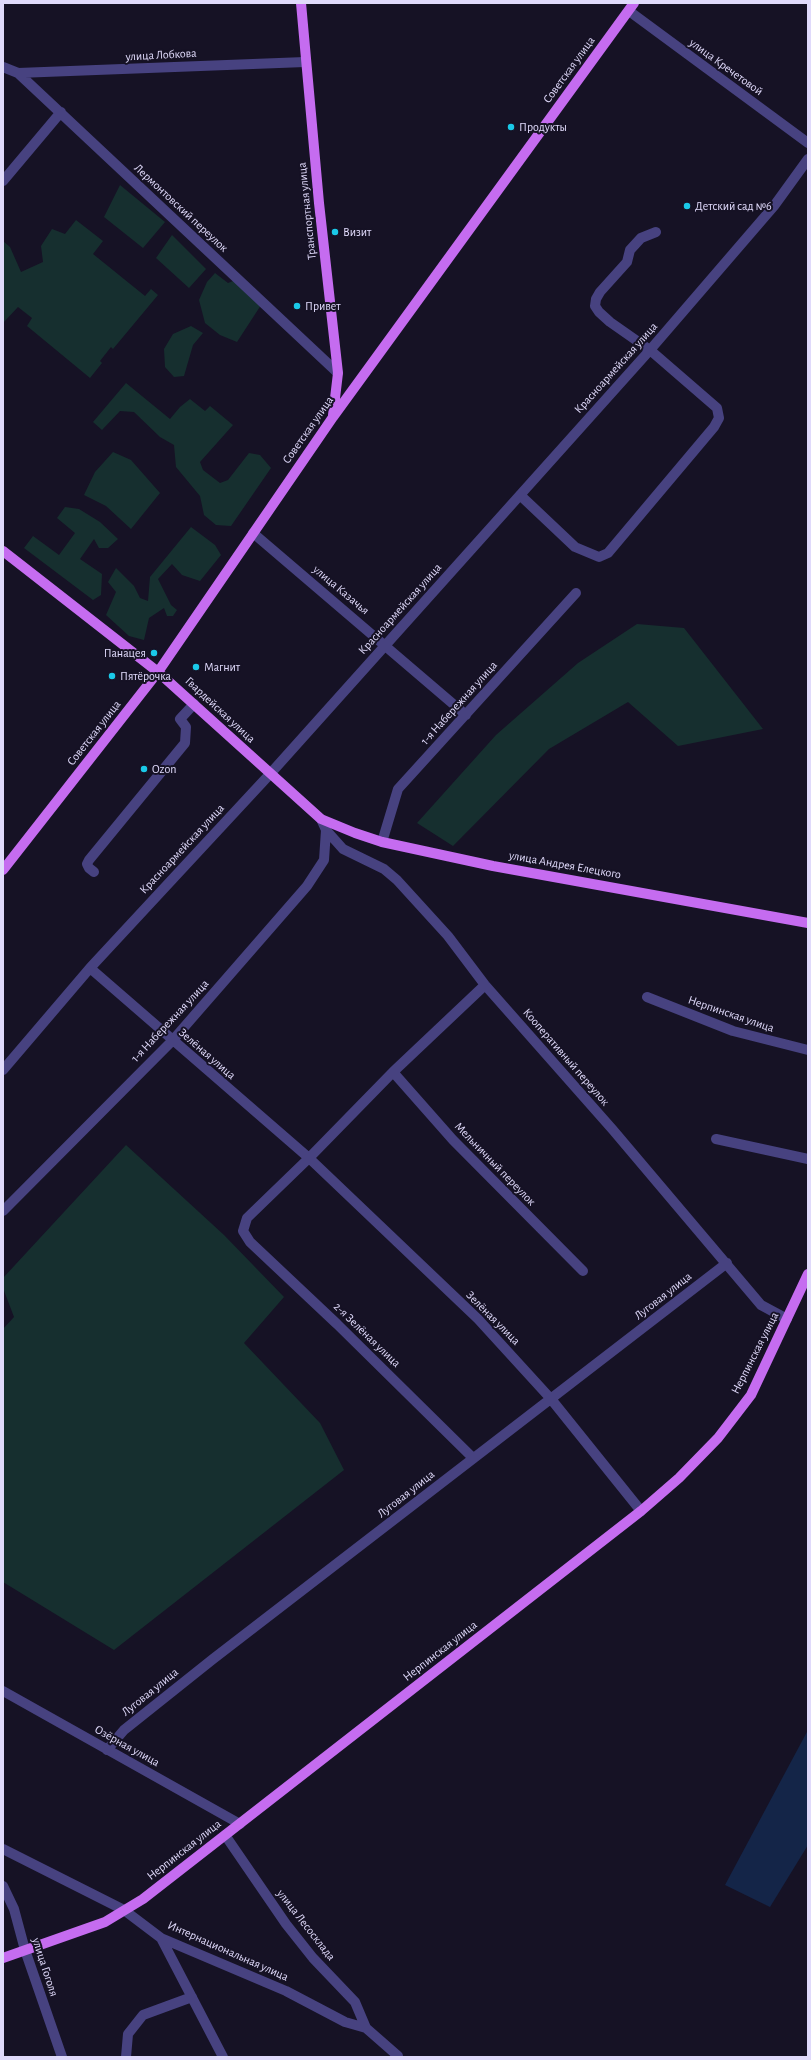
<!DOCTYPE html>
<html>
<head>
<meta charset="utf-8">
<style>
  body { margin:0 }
  #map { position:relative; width:811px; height:2060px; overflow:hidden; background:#161225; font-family:"Alegreya Sans",sans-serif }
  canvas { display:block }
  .frame { position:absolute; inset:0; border:4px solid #e0dafb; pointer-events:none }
</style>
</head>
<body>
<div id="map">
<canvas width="811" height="2060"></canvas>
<div class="frame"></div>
</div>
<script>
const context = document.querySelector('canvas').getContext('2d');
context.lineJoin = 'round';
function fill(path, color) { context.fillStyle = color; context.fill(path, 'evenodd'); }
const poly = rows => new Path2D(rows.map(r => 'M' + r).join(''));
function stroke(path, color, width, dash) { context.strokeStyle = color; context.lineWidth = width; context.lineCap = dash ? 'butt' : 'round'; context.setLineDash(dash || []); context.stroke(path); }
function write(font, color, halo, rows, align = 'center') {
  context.font = font + ' "Alegreya Sans",sans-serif'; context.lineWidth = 4; context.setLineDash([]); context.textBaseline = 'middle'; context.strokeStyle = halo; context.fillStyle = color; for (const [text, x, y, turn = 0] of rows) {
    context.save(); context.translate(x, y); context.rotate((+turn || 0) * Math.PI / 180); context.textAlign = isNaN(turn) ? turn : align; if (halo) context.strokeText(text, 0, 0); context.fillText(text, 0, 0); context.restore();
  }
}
fill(poly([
  [120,185,165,222,143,248,104,217],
  [76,220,103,241,93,254,145,296,151,289,158,295,113,349,111,347,100,361,102,363,90,378,27,326,32,318,18,307,3,323,3,241,10,247,21,272,43,262,41,246,52,229,65,234],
  [172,235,206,269,189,288,156,258],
  [215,273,228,283,238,279,263,302,237,342,220,335,205,323,199,300,207,282],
  [191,326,203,333,193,345,184,376,174,377,165,367,164,349,173,334],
  [126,383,170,419,180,407,190,399,205,411,210,406,233,425,200,462,203,470,220,483,228,480,249,453,260,455,271,468,231,526,216,525,204,515,200,496,176,467,174,445,160,437,134,412,120,411,102,430,93,422],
  [113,452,131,460,160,493,131,529,106,506,84,495,95,472],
  [65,507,79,509,100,522,118,539,108,548,99,548,94,539,80,559,102,574,101,595,93,600,24,548,33,536,59,555,75,533,57,518],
  [191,527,215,545,221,555,200,581,182,575,172,564,158,579,171,605,177,610,173,616,167,616,164,608,149,618,144,640,129,636,106,615,116,592,108,582,116,568,134,586,140,598,148,601,150,577],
  [637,624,684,628,763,729,678,746,628,702,549,749,453,846,417,823,496,735,578,663],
  [126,1145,224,1235,284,1297,244,1343,320,1423,344,1470,114,1650,3,1582,3,1329,14,1317,3,1288,3,1278]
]), '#162f2f');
fill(poly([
  [808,1730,808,1845,770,1907,725,1885]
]), '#142548');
stroke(poly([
  [629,11,808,143],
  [3,67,18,73,338,373],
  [18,73,305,62],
  [3,181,61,112],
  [520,495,575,547,599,557,608,553,714,427,719,418,717,408,650,350,610,322,599,312,595,306,596,299,600,292,627,262,630,250,641,238,656,232],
  [253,533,466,715],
  [321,819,326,830,343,849,384,869,397,880,448,936,485,985,613,1130,761,1305,787,1319],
  [382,842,398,789,576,593],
  [94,872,89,868,87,864,89,860,185,743,186,727,180,719,194,704],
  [90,968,309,1158,478,1319,551,1399,641,1511],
  [647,997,733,1031,808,1050],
  [3,1070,90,968,270,774,650,350,774,206,808,159],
  [393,1072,453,1140,583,1271],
  [716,1139,808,1159],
  [3,1211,172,1041,307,886,324,860,326,830],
  [473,1458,337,1324,250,1242,243,1231,247,1218,309,1158,393,1072,485,985],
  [3,1691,240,1824],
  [107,1750,124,1730,213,1659,727,1263],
  [225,1835,286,1924,313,1958,355,2002,366,2028],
  [3,1849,124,1910,161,1938,286,1991,345,2022,366,2028,398,2056],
  [3,1886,14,1909,25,1950,62,2057],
  [161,1938,223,2057],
  [126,2057,128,2034,143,2015,192,1997]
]), '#474280', 10);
stroke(poly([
  [301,3,319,203,338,373,333,415],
  [3,551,158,672,321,819,355,833,382,842,493,866,808,923],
  [3,870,158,672,333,417,634,3],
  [3,1958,105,1922,143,1899,641,1511,679,1478,718,1438,751,1395,808,1274]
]), '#c56cf0', 10);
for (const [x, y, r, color] of [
  [511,127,4,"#1ac9e8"],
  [687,206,4,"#1ac9e8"],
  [335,232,4,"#1ac9e8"],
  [297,306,4,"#1ac9e8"],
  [154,653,4,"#1ac9e8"],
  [196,667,4,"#1ac9e8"],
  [112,676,4,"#1ac9e8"],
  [144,769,4,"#1ac9e8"]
]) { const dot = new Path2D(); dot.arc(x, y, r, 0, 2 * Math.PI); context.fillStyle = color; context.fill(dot); stroke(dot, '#161225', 1.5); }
write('12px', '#e0dafb', '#161225', [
  ["улица Лобкова",161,55,-3],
  ["улица Кречетовой",726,67,36],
  ["Советская улица",569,70,-54],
  ["Лермонтовский переулок",181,208,43],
  ["Транспортная улица",307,211,-96],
  ["Красноармейская улица",616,368,-48],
  ["Советская улица",308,430,-55],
  ["улица Казачья",341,590,40],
  ["Красноармейская улица",400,609,-48],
  ["1-я Набережная улица",459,703,-48],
  ["Гвардейская улица",220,710,43],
  ["Советская улица",94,733,-52],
  ["Красноармейская улица",182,849,-47],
  ["улица Андрея Елецкого",565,865,10],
  ["Нерпинская улица",731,1014,19],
  ["1-я Набережная улица",170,1021,-47],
  ["Зелёная улица",207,1054,41],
  ["Кооперативный переулок",566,1057,49],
  ["Мельничный переулок",495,1164,46],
  ["Луговая улица",663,1296,-38],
  ["Зелёная улица",493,1318,45],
  ["2-я Зелёная улица",367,1335,44],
  ["Нерпинская улица",755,1353,-63],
  ["Луговая улица",406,1494,-38],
  ["Нерпинская улица",440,1651,-38],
  ["Луговая улица",150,1692,-39],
  ["Озёрная улица",127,1746,29],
  ["Нерпинская улица",184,1850,-38],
  ["улица Лесосклада",306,1925,52],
  ["Интернациональная улица",228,1951,24],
  ["улица Гоголя",45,1967,72]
]);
write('12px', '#e0dafb', '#161225', [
  ["Продукты",519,127],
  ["Детский сад №6",695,206],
  ["Визит",343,232],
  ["Привет",305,306],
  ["Панацея",146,653,"right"],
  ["Магнит",204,667],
  ["Пятёрочка",120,676],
  ["Ozon",152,769]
], 'left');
</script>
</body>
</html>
